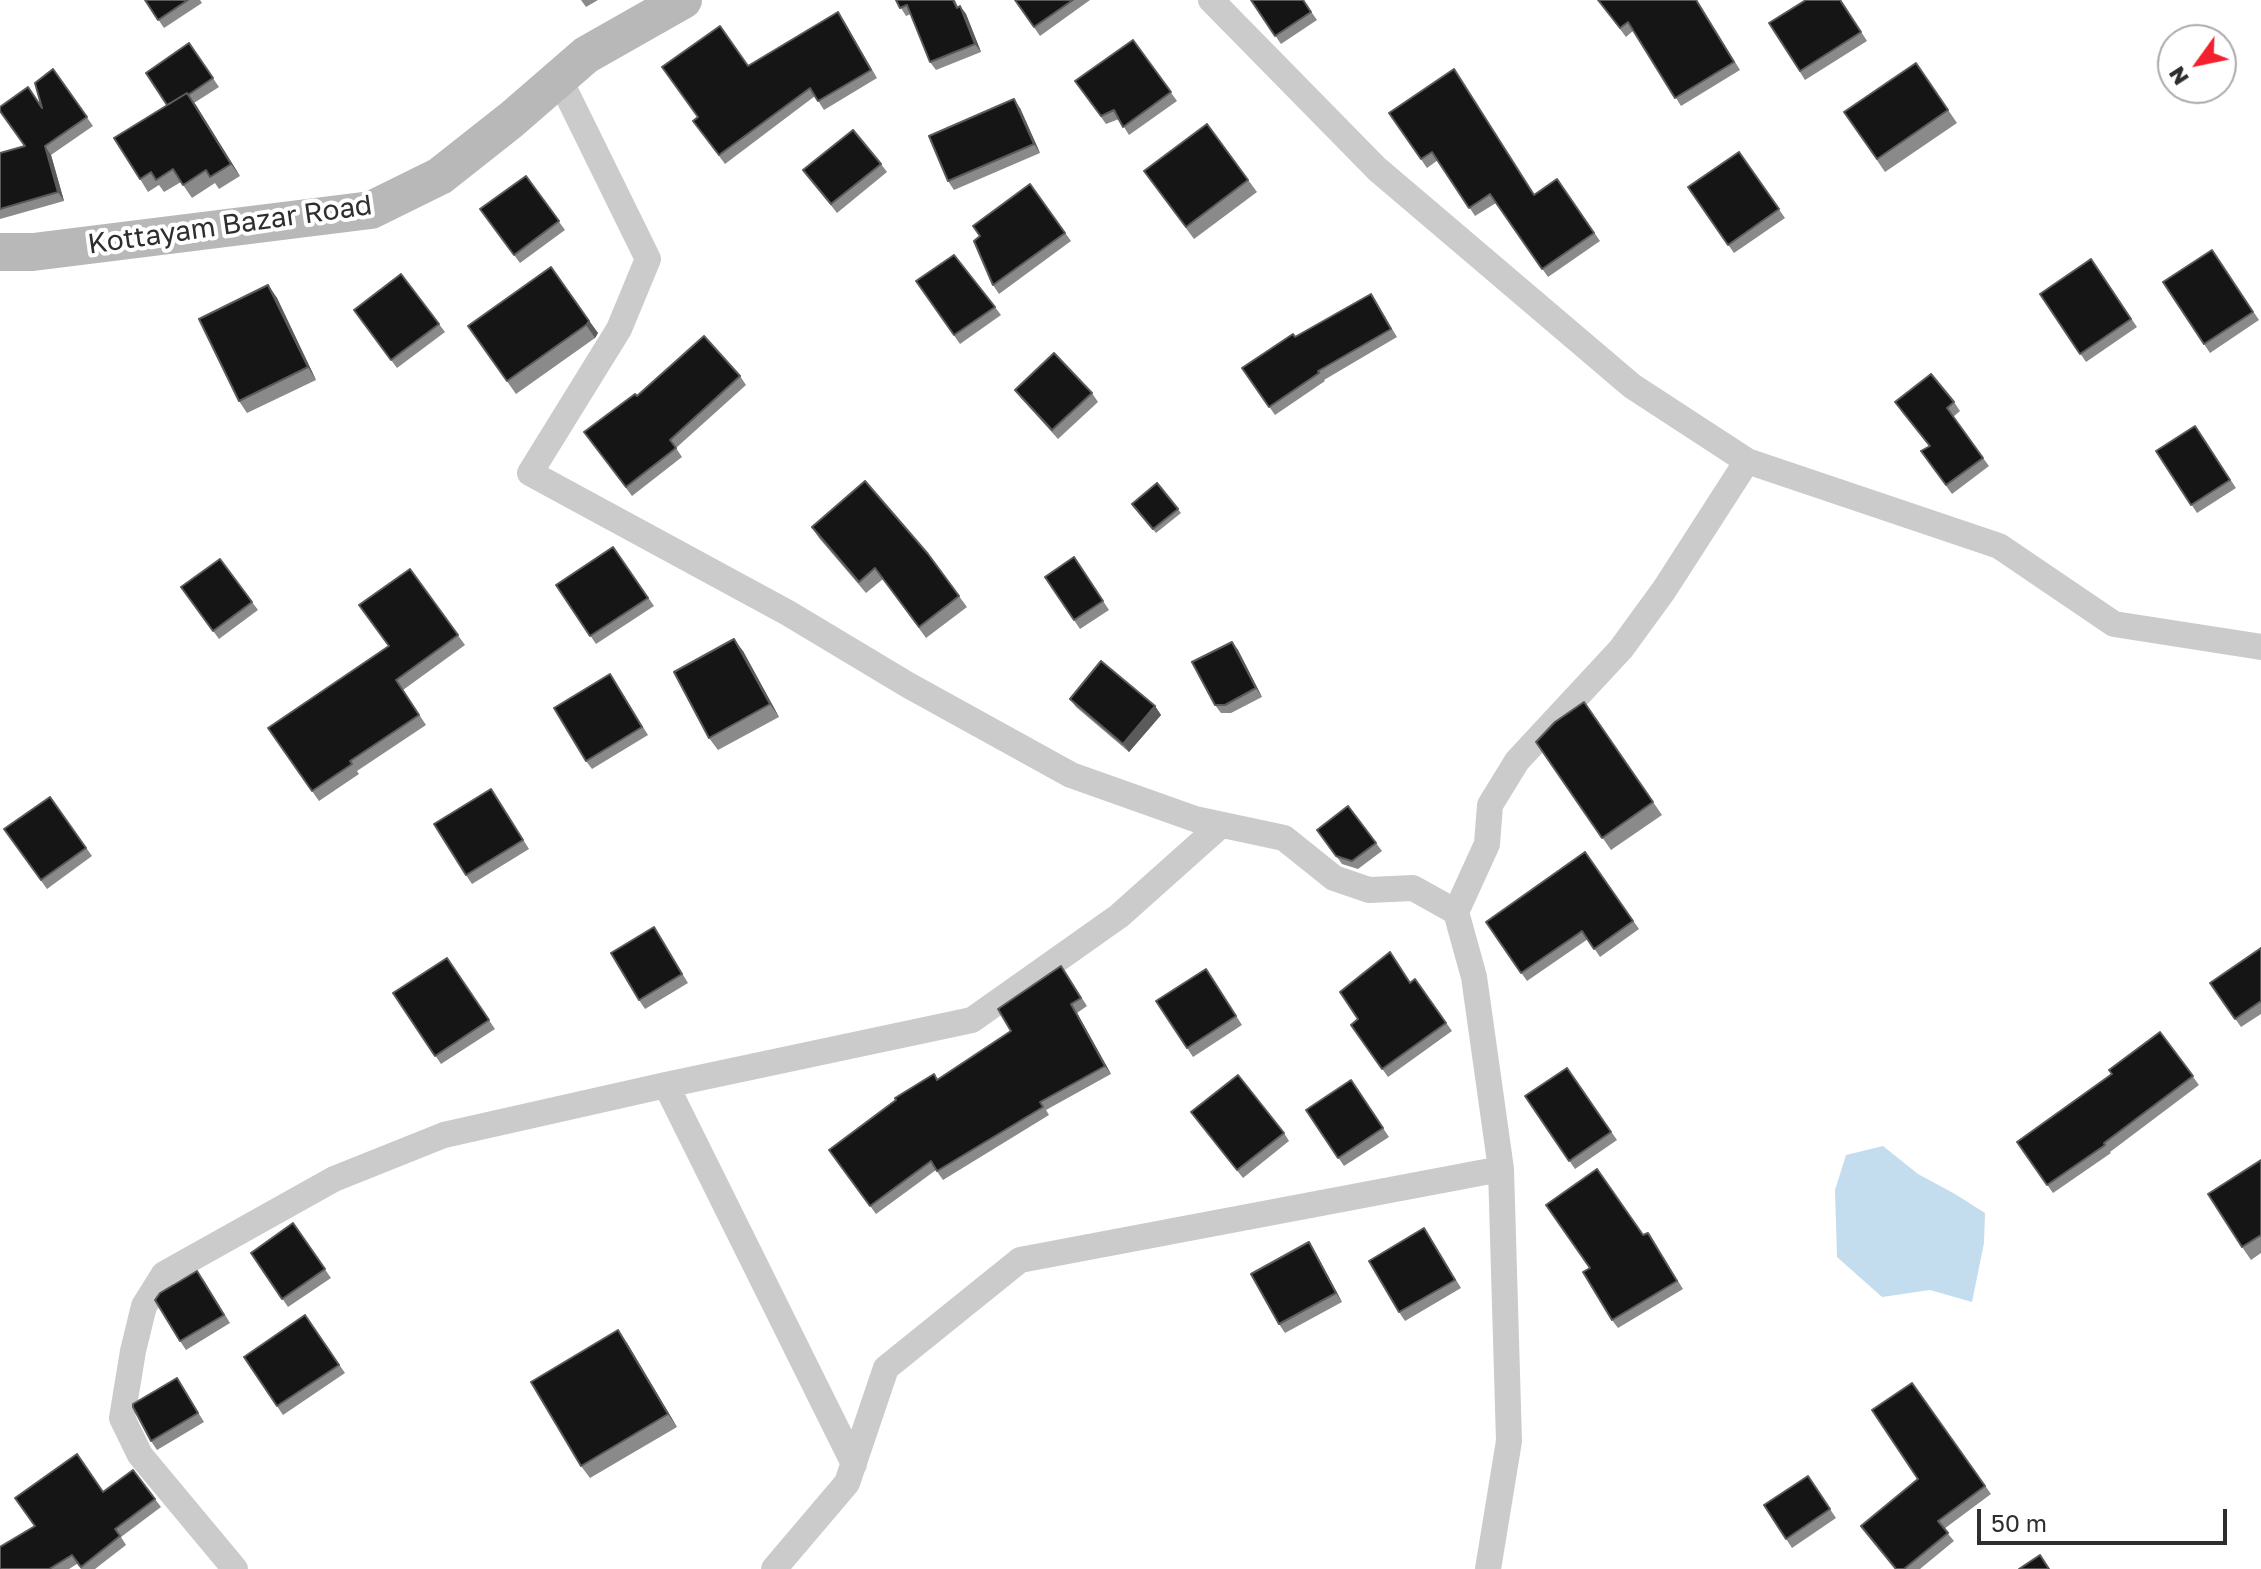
<!DOCTYPE html>
<html>
<head>
<meta charset="utf-8">
<style>
  body { margin:0 }
  #map { position:relative; width:2261px; height:1569px; overflow:hidden; background:#fff; font-family:"Golos Text",sans-serif }
  canvas { display:block }
  .north { position:absolute; left:2157px; top:24px; width:80px; height:80px; box-sizing:border-box; background:#fff; border:2px solid #ababab; border-radius:50%; rotate:237deg; font-size:22px; font-weight:700; line-height:32px; text-align:center; color:#2e2e2e }
  .north::after { content:''; display:block; margin:auto; width:28px; height:36px; background:#f4202d; clip-path:polygon(50% 0,100% 100%,50% 72%,0 100%) }
  .scale { position:absolute; left:1977px; top:1509px; width:250px; height:36px; box-sizing:border-box; border:4px solid #2e2e2e; border-top:0; padding-left:10px; font-size:24px; line-height:28px; white-space:nowrap; color:#2e2e2e; -webkit-text-stroke:6px #fff; paint-order:stroke }
</style>
</head>
<body>
<div id="map">
<canvas width="2261" height="1569"></canvas>
<div class="north">N</div>
<div class="scale">50 m</div>
</div>
<script>
const context = document.querySelector('canvas').getContext('2d');
context.lineJoin = 'round';
function fill(path, color) { context.fillStyle = color; context.fill(path, 'evenodd'); }
const poly = rows => new Path2D(rows.map(r => 'M' + r).join(''));
function stroke(path, color, width, dash) { context.strokeStyle = color; context.lineWidth = width; context.lineCap = dash ? 'butt' : 'round'; context.setLineDash(dash || []); context.stroke(path); }
function write(font, color, halo, rows, align = 'center') {
  context.font = font + ' "Golos Text",sans-serif'; context.lineWidth = 8; context.setLineDash([]); context.textBaseline = 'middle'; context.strokeStyle = halo; context.fillStyle = color; for (const [text, x, y, turn = 0] of rows) {
    context.save(); context.translate(x, y); context.rotate((+turn || 0) * Math.PI / 180); context.textAlign = isNaN(turn) ? turn : align; if (halo) context.strokeText(text, 0, 0); context.fillText(text, 0, 0); context.restore();
  }
}
fill(poly([
  [1883,1146,1918,1174,1955,1194,1985,1213,1984,1243,1972,1302,1930,1290,1882,1297,1837,1257,1835,1190,1846,1155]
]), '#c4ddee');
stroke(poly([
  [1211,0,1377,169,1632,386,1747,461,1999,546,2114,624,2261,647],
  [559,78,648,259,619,329,530,473,788,613,908,685,1071,775,1195,819,1284,838,1334,878,1369,890,1413,888,1456,912,1474,977,1501,1169,1509,1441,1488,1569],
  [1456,912,1487,844,1490,805,1517,761,1621,649,1664,590,1747,461],
  [854,1464,666,1085,972,1020,1119,916,1221,825],
  [235,1569,140,1455,122,1418,133,1351,144,1306,164,1274,334,1179,444,1135,666,1085],
  [774,1569,847,1483,886,1368,1020,1260,1501,1169]
]), '#cbcbcb', 26);
stroke(poly([
  [0,252,33,252,371,210,440,176,511,120,586,55,683,0]
]), '#b8b8b8', 38);
fill(poly([
  [145,0,200,0,202,3,164,28],
  [581,0,598,0,586,7],
  [896,0,955,0,958,7,960,6,966,14,981,52,936,70,930,62,911,14,906,16],
  [1015,0,1090,0,1040,36],
  [1251,0,1303,0,1317,20,1281,44],
  [1598,0,1697,0,1740,70,1681,106,1634,30,1626,37],
  [1841,0,1867,41,1805,80,1769,23],
  [844,21,877,78,824,110,815,96,725,164,693,121,748,66],
  [1133,40,1177,101,1129,135,1119,119,1106,124,1075,81],
  [189,43,219,87,194,103,240,176,219,189,215,183,192,198,181,182,164,192,159,185,148,192,140,179],
  [1916,63,1957,123,1885,172,1844,112],
  [53,69,93,126,51,155,64,201,0,219,0,153,25,146],
  [1020,108,1040,153,954,190,948,181],
  [1389,113,1534,195,1557,179,1600,241,1548,277,1496,203,1475,216,1438,160,1427,168],
  [1207,124,1257,192,1194,239,1144,171],
  [1739,152,1785,218,1734,253,1688,187],
  [881,164,887,172,837,213,803,170],
  [526,176,565,230,520,263,480,209],
  [1030,184,1071,241,999,294,993,285,980,236],
  [2212,250,2259,320,2210,353,2163,282],
  [2091,259,2137,327,2086,362,2040,294],
  [551,267,598,333,595,338,516,394,468,326],
  [401,274,445,332,397,368,354,310],
  [916,281,995,307,1001,315,960,344],
  [268,285,277,298,316,380,247,413,239,401],
  [1376,302,1397,337,1324,380,1325,381,1275,415,1242,368,1295,337],
  [740,376,746,385,676,448,682,457,632,496,584,432,637,396],
  [1015,390,1092,393,1098,402,1058,439,1021,398],
  [1954,402,1960,411,1953,417,1989,466,1952,494,1921,451,1929,446,1901,411],
  [2195,426,2236,488,2197,513,2156,451],
  [1157,483,1181,513,1156,533,1132,504],
  [812,527,928,554,967,607,926,638,883,579,866,593,819,538],
  [613,547,654,606,596,644,556,585],
  [1074,557,1109,610,1080,629,1045,577],
  [220,559,258,610,219,639,181,587],
  [410,569,465,645,403,690,426,725,357,771,359,774,319,801,268,728,389,646],
  [1232,642,1238,650,1262,697,1231,713,1221,713,1215,705],
  [743,651,779,717,718,750,709,738],
  [615,682,648,735,592,769,586,761],
  [1070,699,1155,706,1161,715,1129,752,1076,707],
  [1584,702,1662,815,1611,850,1536,742],
  [491,789,529,849,472,884,466,875],
  [50,797,92,856,47,889,4,829],
  [1348,806,1382,851,1358,869,1342,864,1317,830],
  [1585,852,1639,929,1600,957,1588,939,1527,981,1486,922],
  [654,927,688,983,645,1009,639,1000],
  [2261,948,2261,1014,2241,1027,2210,983],
  [447,958,495,1029,441,1064,393,993],
  [1061,966,1087,1006,1077,1013,1111,1074,1046,1110,1049,1115,943,1180,936,1170,876,1214,829,1150,1011,1031],
  [1206,969,1242,1025,1193,1057,1156,1001],
  [1415,979,1452,1031,1388,1077,1351,1025],
  [2160,1032,2199,1085,2110,1152,2111,1153,2053,1193,2017,1142,2112,1074],
  [1567,1068,1617,1140,1575,1169,1525,1096],
  [1351,1080,1389,1137,1344,1166,1306,1110],
  [1191,1112,1284,1133,1289,1141,1243,1178],
  [2261,1160,2261,1253,2251,1260,2242,1247],
  [293,1223,331,1278,288,1307,251,1253],
  [1648,1233,1683,1289,1618,1328,1612,1320,1590,1268],
  [1430,1237,1461,1288,1405,1321,1399,1312],
  [1314,1250,1342,1302,1285,1333,1279,1324],
  [203,1279,230,1323,186,1350,180,1341],
  [305,1315,345,1373,283,1415,244,1357],
  [627,1343,677,1427,590,1478,581,1466],
  [177,1378,204,1422,157,1450,151,1441],
  [1912,1383,1991,1494,1944,1529,1954,1541,1920,1569,1895,1569,1861,1526,1918,1479],
  [133,1470,161,1507,121,1537,126,1545,95,1569,81,1569,77,1564,69,1569,0,1569],
  [1808,1476,1836,1518,1792,1548,1764,1505]
]), '#8a8a8a');
fill(poly([
  [960,6,966,14,981,52,975,44],
  [187,93,196,105,240,176,231,164],
  [1014,99,1020,108,1040,153,1034,144],
  [45,146,51,155,64,201,58,192],
  [268,285,277,298,316,380,308,367],
  [589,321,598,333,595,338,586,325],
  [734,639,743,651,779,717,770,704],
  [1232,642,1238,650,1262,697,1256,688],
  [1155,706,1161,715,1129,752,1123,744],
  [1071,1004,1077,1013,1111,1074,1105,1066],
  [1309,1242,1314,1250,1342,1302,1336,1293],
  [618,1330,627,1343,677,1427,668,1414]
]), '#5b5b5b');
const building = poly([
  [145,0,188,0,158,20,145,0],
  [896,0,953,0,957,8,960,6,975,44,930,62,907,5,900,8,896,0],
  [1015,0,1073,0,1034,27,1015,0],
  [1251,0,1303,0,1311,12,1275,36,1251,0],
  [1598,0,1696,0,1734,62,1675,98,1628,22,1620,28,1598,0],
  [1806,0,1840,0,1861,32,1800,71,1769,23,1806,0],
  [838,12,871,70,818,101,810,88,719,155,693,121,698,117,662,67,720,26,748,66,838,12],
  [1133,40,1171,92,1123,127,1114,110,1101,116,1075,81,1133,40],
  [189,43,213,78,188,95,187,93,167,105,146,73,189,43],
  [1916,63,1948,110,1877,159,1844,112,1916,63],
  [53,69,87,117,45,146,58,192,0,209,0,153,25,146,0,111,0,107,28,87,42,108,35,83,53,69],
  [1454,69,1534,195,1557,179,1594,233,1542,269,1490,194,1469,208,1432,152,1421,159,1389,113,1454,69],
  [187,93,231,164,210,177,206,170,183,185,173,169,156,180,151,172,140,179,114,138,187,93],
  [1014,99,1034,144,948,181,929,136,1014,99],
  [1207,124,1248,180,1186,227,1144,171,1207,124],
  [853,130,881,164,831,204,803,170,853,130],
  [1739,152,1779,209,1728,245,1688,187,1739,152],
  [526,176,559,221,514,255,480,209,526,176],
  [1030,184,1065,233,993,285,974,241,980,236,973,226,1030,184],
  [2212,250,2253,312,2204,344,2163,282,2212,250],
  [954,255,995,307,954,335,916,281,954,255],
  [2091,259,2131,319,2080,354,2040,294,2091,259],
  [551,267,589,321,586,325,507,381,468,326,551,267],
  [401,274,439,324,391,360,354,310,401,274],
  [268,285,308,367,239,401,199,319,268,285],
  [1371,294,1391,329,1318,371,1319,373,1269,407,1242,368,1293,334,1295,337,1371,294],
  [704,336,740,376,670,440,676,448,626,487,584,432,635,394,637,396,704,336],
  [1054,353,1092,393,1052,430,1015,390,1054,353],
  [1931,374,1954,402,1947,408,1983,458,1946,485,1921,451,1930,446,1895,402,1931,374],
  [2195,426,2230,480,2191,505,2156,451,2195,426],
  [865,481,928,554,959,596,919,627,875,568,859,582,812,527,865,481],
  [1157,483,1178,509,1153,529,1132,504,1157,483],
  [613,547,648,598,590,636,556,585,613,547],
  [1074,557,1103,601,1074,620,1045,577,1074,557],
  [220,559,252,602,213,631,181,587,220,559],
  [410,569,458,635,396,680,419,715,350,761,352,764,312,791,268,728,389,646,359,605,410,569],
  [734,639,770,704,709,738,674,672,734,639],
  [1232,642,1256,688,1225,705,1215,705,1192,662,1232,642],
  [1101,661,1155,706,1123,744,1070,699,1101,661],
  [610,674,642,727,586,761,554,708,610,674],
  [1584,702,1653,802,1602,838,1536,742,1555,722,1584,702],
  [491,789,523,840,466,875,434,824,491,789],
  [50,797,86,848,41,880,4,829,50,797],
  [1348,806,1376,843,1352,861,1336,856,1317,830,1348,806],
  [1585,852,1633,921,1594,949,1582,931,1521,973,1486,922,1585,852],
  [654,927,682,974,639,1000,611,953,654,927],
  [2261,948,2261,1001,2235,1019,2210,983,2261,948],
  [1390,952,1410,983,1415,979,1446,1023,1382,1069,1351,1025,1358,1019,1340,992,1390,952],
  [447,958,489,1020,435,1056,393,993,447,958],
  [1061,966,1081,998,1071,1004,1105,1066,1040,1102,1043,1107,937,1171,931,1161,870,1206,829,1150,896,1100,895,1098,934,1074,937,1080,1011,1031,998,1009,1061,966],
  [1206,969,1236,1016,1187,1048,1156,1001,1206,969],
  [2160,1032,2193,1076,2104,1143,2105,1145,2047,1185,2017,1142,2112,1074,2109,1070,2160,1032],
  [1567,1068,1611,1132,1569,1161,1525,1096,1567,1068],
  [1238,1075,1284,1133,1237,1170,1191,1112,1238,1075],
  [1351,1080,1383,1128,1338,1158,1306,1110,1351,1080],
  [2261,1160,2261,1235,2242,1247,2208,1194,2261,1160],
  [1597,1169,1643,1235,1648,1233,1677,1281,1612,1320,1583,1272,1590,1268,1546,1205,1597,1169],
  [293,1223,325,1269,282,1299,251,1253,293,1223],
  [1424,1228,1455,1280,1399,1312,1369,1261,1424,1228],
  [1309,1242,1336,1293,1279,1324,1251,1274,1309,1242],
  [197,1271,224,1315,180,1341,155,1300,160,1293,197,1271],
  [305,1315,339,1365,277,1406,244,1357,305,1315],
  [618,1330,668,1414,581,1466,531,1382,618,1330],
  [177,1378,198,1413,151,1441,133,1407,133,1404,177,1378],
  [1912,1383,1985,1486,1938,1521,1948,1533,1904,1569,1896,1569,1861,1526,1918,1479,1872,1410,1912,1383],
  [77,1454,103,1492,133,1470,155,1499,115,1529,120,1536,81,1567,72,1555,49,1569,0,1569,0,1547,35,1526,15,1498,77,1454],
  [1808,1476,1830,1509,1786,1539,1764,1505,1808,1476],
  [2040,1555,2049,1569,2019,1569,2040,1555]
]);
fill(building, '#151515');
stroke(building, '#5b5b5b', 2);
write('28px', '#2e2e2e', '#fff', [
  ["Kottayam Bazar Road",230,225,-8]
]);
</script>
</body>
</html>
